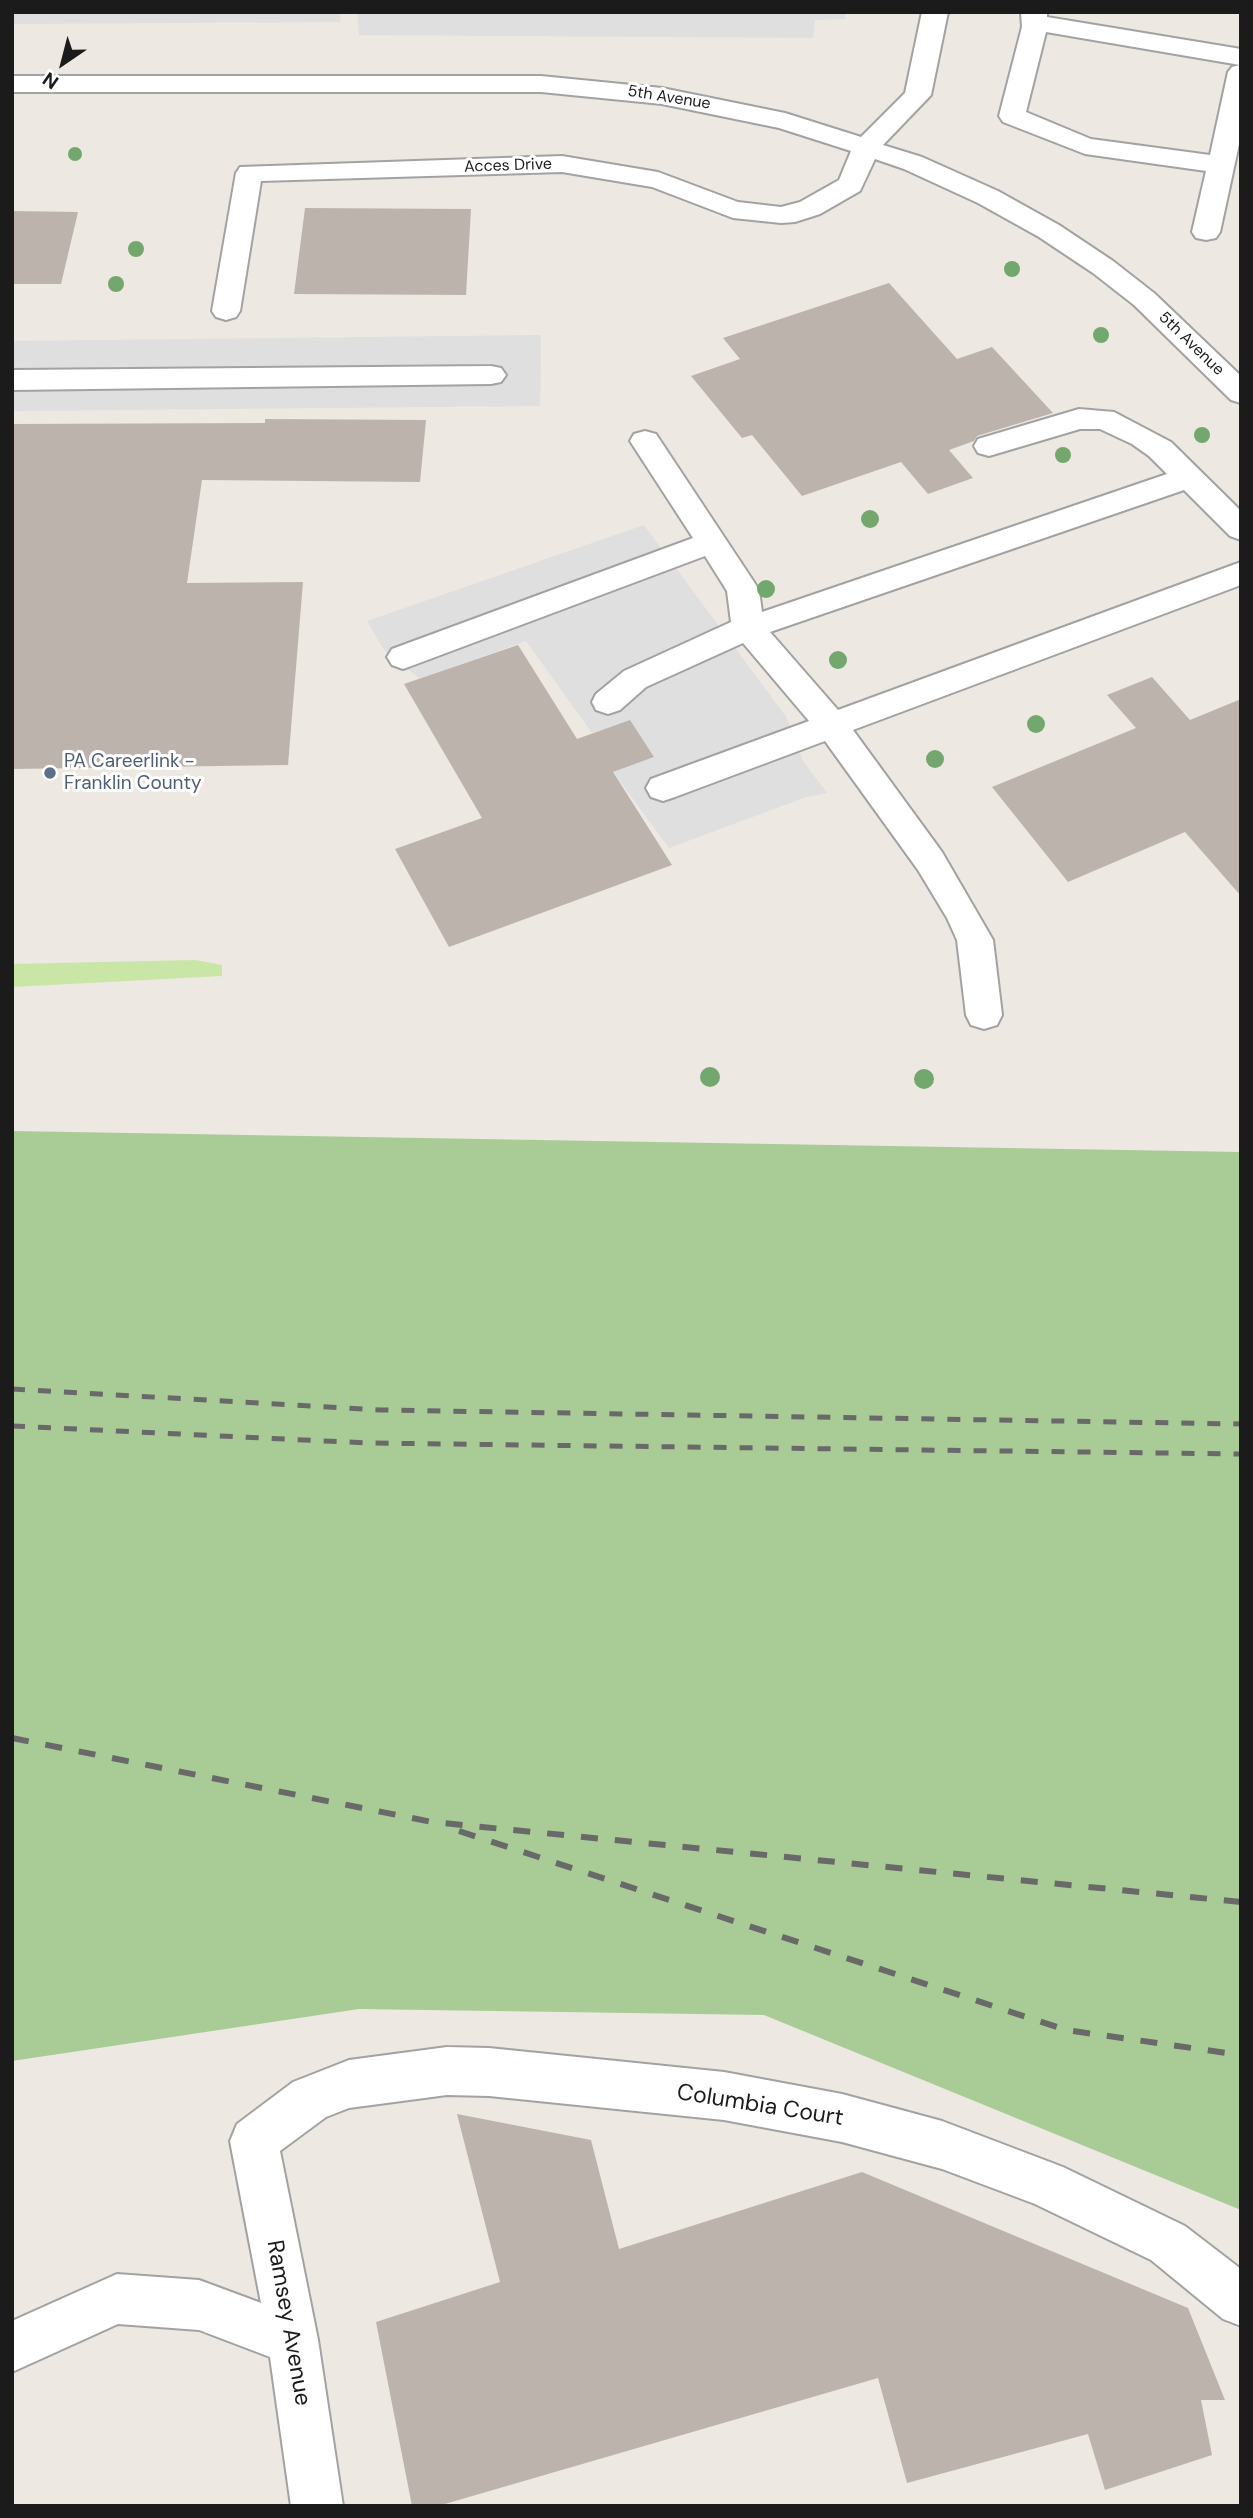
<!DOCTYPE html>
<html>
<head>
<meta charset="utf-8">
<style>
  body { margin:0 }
  #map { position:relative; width:1253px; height:2518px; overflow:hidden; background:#ede8e1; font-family:"DM Sans",sans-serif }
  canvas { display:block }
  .frame { position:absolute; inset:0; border:14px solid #1b1b1b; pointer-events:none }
  .north { position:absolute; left:28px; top:28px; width:70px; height:70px; -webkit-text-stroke:5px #fff; paint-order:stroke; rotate:215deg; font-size:19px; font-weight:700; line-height:28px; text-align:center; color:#1b1b1b }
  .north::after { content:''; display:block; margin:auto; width:24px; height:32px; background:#1b1b1b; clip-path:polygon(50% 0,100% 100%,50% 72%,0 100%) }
</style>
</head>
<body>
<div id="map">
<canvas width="1253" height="2518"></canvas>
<div class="frame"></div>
<div class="north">N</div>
</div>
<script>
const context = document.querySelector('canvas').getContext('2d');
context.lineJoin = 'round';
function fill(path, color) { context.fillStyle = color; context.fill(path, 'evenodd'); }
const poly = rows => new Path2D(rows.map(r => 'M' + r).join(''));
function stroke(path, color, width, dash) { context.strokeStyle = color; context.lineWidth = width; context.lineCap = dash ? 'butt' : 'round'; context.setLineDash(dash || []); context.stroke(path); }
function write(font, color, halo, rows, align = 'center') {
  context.font = font + ' "DM Sans",sans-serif'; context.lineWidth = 6; context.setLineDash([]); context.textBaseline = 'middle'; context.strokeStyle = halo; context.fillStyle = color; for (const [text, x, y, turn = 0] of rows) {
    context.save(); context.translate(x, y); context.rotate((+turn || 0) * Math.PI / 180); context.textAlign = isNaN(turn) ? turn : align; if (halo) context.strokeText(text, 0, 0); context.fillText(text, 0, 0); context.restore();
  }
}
fill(poly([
  [195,960,222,965,222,976,12,987,12,964]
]), '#cae6a7');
fill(poly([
  [12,1131,1241,1152,1241,2210,764,2015,359,2009,12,2061]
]), '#a9cb96');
fill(poly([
  [12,12,341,12,340,22,12,24],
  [357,12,845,12,845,19,815,20,813,38,359,35],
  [541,335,540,406,12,411,12,341],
  [644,525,787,718,803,761,827,793,806,797,669,848,613,772,654,757,630,721,592,733,526,641,420,679,384,650,367,621]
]), '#dfdfdf');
fill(poly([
  [305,208,471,209,466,295,294,294],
  [12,211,78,212,61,284,12,284],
  [889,283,957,359,992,347,1053,413,977,436,974,441,949,450,973,478,928,494,901,462,802,496,752,435,742,438,691,376,740,359,723,338],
  [265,419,426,420,420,482,202,480,187,583,303,582,288,765,12,769,12,424,265,423],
  [518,645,577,739,630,720,654,757,613,772,672,865,449,947,395,849,482,818,404,684],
  [1152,677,1190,720,1241,699,1241,896,1185,832,1068,882,992,787,1136,728,1107,695],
  [457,2114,591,2140,619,2249,862,2172,1188,2308,1225,2400,1201,2400,1212,2455,1105,2490,1088,2434,907,2483,878,2378,438,2506,412,2506,376,2322,500,2282]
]), '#bdb3ad');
const minor = poly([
  [922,12,948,12,931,95,883,145,922,157,998,191,1059,225,1113,261,1154,293,1241,376,1241,403,1231,400,1134,305,1093,273,1039,237,978,203,904,169,875,159,860,191,820,214,795,222,781,223,733,218,652,187,562,172,261,181,240,311,236,317,226,320,216,317,212,311,236,173,240,167,562,156,658,172,738,202,781,207,800,202,839,180,851,151,779,128,662,104,541,92,12,92,12,76,541,76,662,88,785,113,861,137,905,93,922,12],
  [1021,12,1047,12,1047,17,1241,49,1241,135,1220,232,1216,238,1206,240,1196,238,1192,232,1206,171,1085,154,1003,122,999,116,1022,27,1021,12],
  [1046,32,1240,65,1232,67,1228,72,1210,155,1091,139,1026,112,1046,32],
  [491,366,501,368,506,375,501,382,491,384,12,390,12,370,491,366],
  [1079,409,1114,412,1171,442,1241,511,1241,540,1230,536,1184,490,770,632,838,710,1241,562,1241,585,853,730,942,852,993,940,1002,1015,997,1025,984,1029,971,1025,966,1015,957,940,947,918,918,870,825,741,675,797,663,801,651,797,646,788,651,779,809,721,743,643,646,687,620,710,608,714,596,710,592,702,596,694,624,671,731,622,727,591,705,556,414,665,403,669,392,665,387,657,392,649,693,538,630,441,634,434,645,431,656,434,754,582,759,590,762,612,1167,474,1149,456,1132,444,1100,429,1080,429,989,456,978,453,974,446,978,439,1079,409],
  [447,2047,489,2048,724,2072,842,2094,942,2121,1063,2167,1185,2226,1241,2269,1241,2326,1223,2319,1151,2260,1035,2204,942,2169,842,2142,724,2120,489,2096,447,2095,349,2108,326,2117,280,2151,318,2340,343,2506,291,2506,270,2357,199,2330,118,2324,12,2372,12,2321,117,2274,199,2280,261,2303,230,2141,237,2124,293,2082,349,2060,447,2047]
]);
stroke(minor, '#a2a2a2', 4);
fill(minor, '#fff');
stroke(poly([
  [12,1389,381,1410,1241,1424],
  [12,1426,368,1443,1241,1454]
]), '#696969', 5, [13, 13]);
stroke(poly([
  [12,1738,432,1822,1241,1902],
  [459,1831,1066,2030,1241,2055]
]), '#696969', 6, [17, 17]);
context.fillStyle = '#72a86e';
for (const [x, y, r] of [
  [75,154,7],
  [136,249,8],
  [1012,269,8],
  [116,284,8],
  [1101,335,8],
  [1202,435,8],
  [1063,455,8],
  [870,519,9],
  [766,589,9],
  [838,660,9],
  [1036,724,9],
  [935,759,9],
  [710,1077,10],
  [924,1079,10]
]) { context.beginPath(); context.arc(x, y, r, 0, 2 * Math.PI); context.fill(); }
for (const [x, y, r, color] of [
  [50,773,7,"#5c6f8a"]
]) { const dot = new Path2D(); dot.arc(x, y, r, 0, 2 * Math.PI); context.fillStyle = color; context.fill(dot); stroke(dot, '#fff', 2.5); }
write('16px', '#1b1b1b', '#fff', [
  ["5th Avenue",669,98,9],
  ["Acces Drive",508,166,-2],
  ["5th Avenue",1191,344,44]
]);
write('19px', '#4e5e75', '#fff', [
  ["PA Careerlink -",64,762],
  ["Franklin County",64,784]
], 'left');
write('23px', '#1b1b1b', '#fff', [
  ["Columbia Court",760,2106,9],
  ["Ramsey Avenue",288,2323,80]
]);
</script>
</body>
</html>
